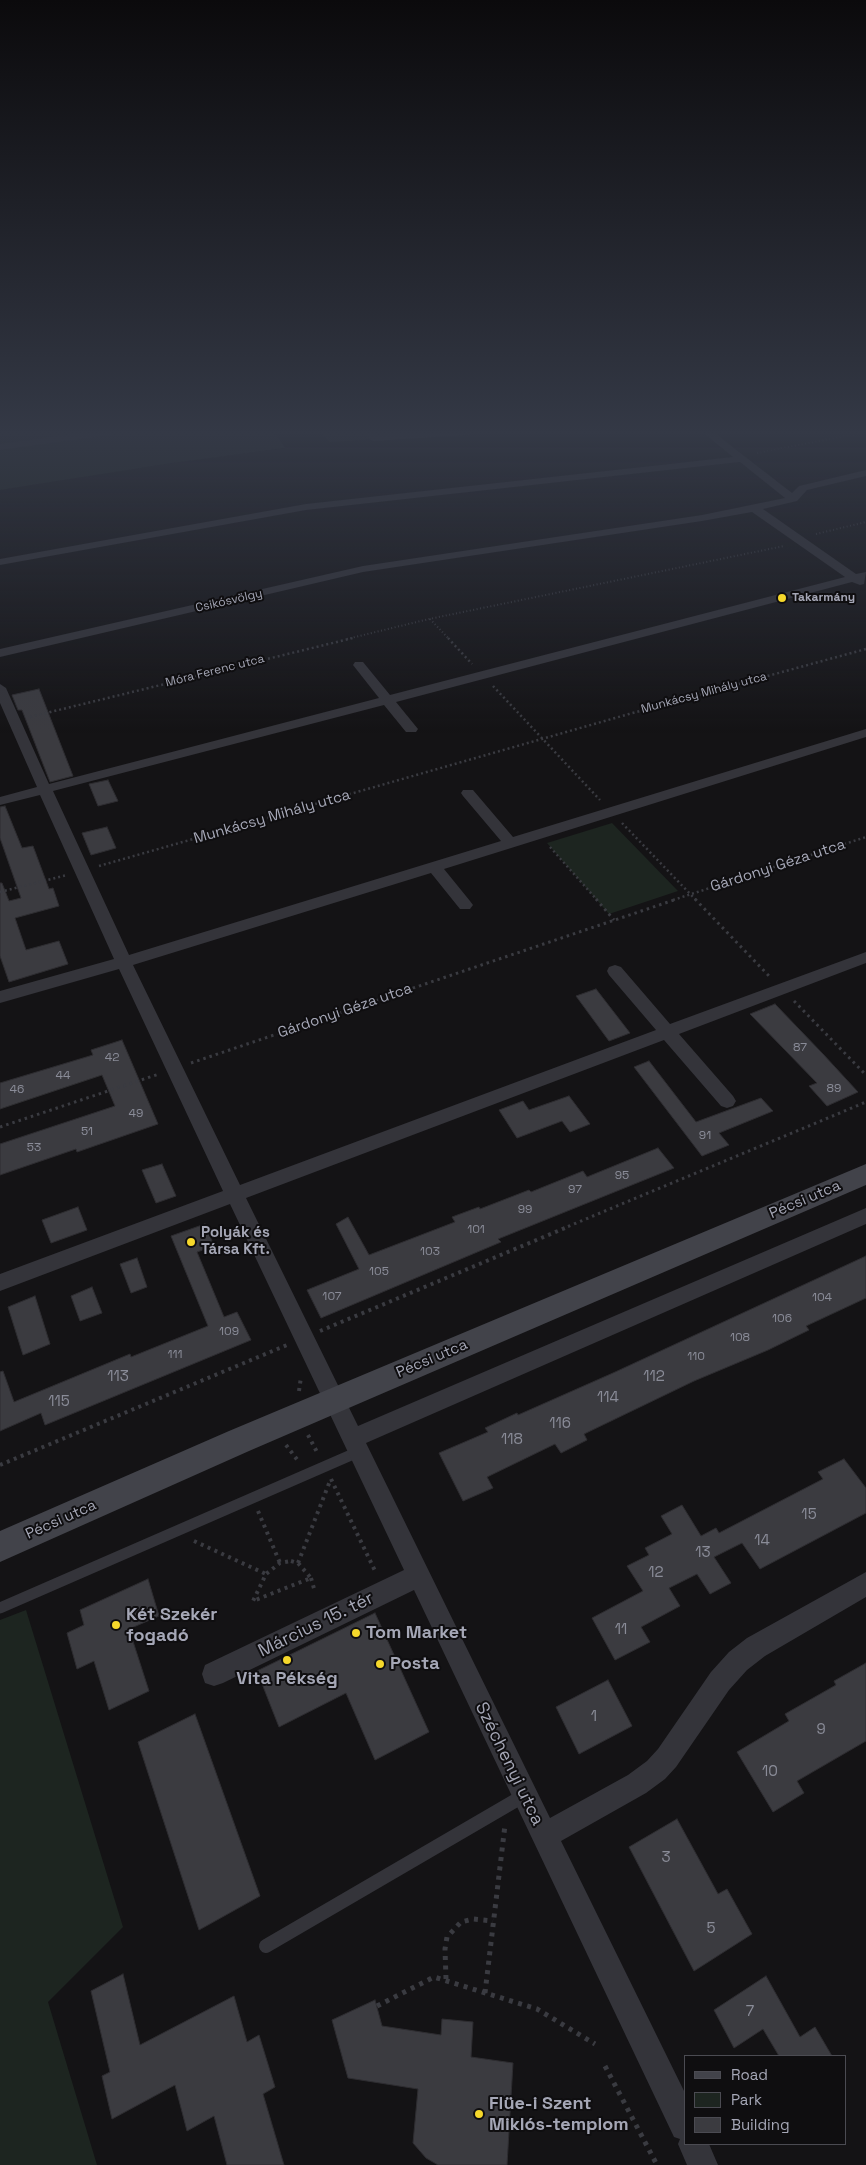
<!DOCTYPE html>
<html>
<head>
<meta charset="utf-8">
<style>
  body { margin:0 }
  #map { position:relative; width:866px; height:2165px; overflow:hidden; background:#141315; font-family:"Space Grotesk",sans-serif }
  canvas { display:block }
  .legend { position:absolute; left:684px; top:2055px; width:162px; height:90px; box-sizing:border-box; background:#0f0e10; border:1px solid #4b4b52; margin:0; padding:6px 9px; list-style:none; font-size:15px; color:#a5a7b6 }
  .legend li { display:flex; align-items:center; gap:10px; height:25px }
  .legend b { width:25px; border:1px solid #4b4b52 }
</style>
</head>
<body>
<div id="map">
<canvas width="866" height="2165"></canvas>
<ul class="legend">
<li><b style="height:6px;background:#42434a"></b>Road</li>
<li><b style="height:14px;background:#1d2520"></b>Park</li>
<li><b style="height:14px;background:#3b3b40"></b>Building</li>
</ul>
</div>
<script>
const context = document.querySelector('canvas').getContext('2d');
context.lineJoin = 'round';
function fill(path, color) { context.fillStyle = color; context.fill(path, 'evenodd'); }
const poly = rows => new Path2D(rows.map(r => 'M' + r).join(''));
function stroke(path, color, width, dash) { context.strokeStyle = color; context.lineWidth = width; context.lineCap = dash ? 'butt' : 'round'; context.setLineDash(dash || []); context.stroke(path); }
function write(font, color, halo, rows, align = 'center') {
  context.font = font + ' "Space Grotesk",sans-serif'; context.lineWidth = 4; context.setLineDash([]); context.textBaseline = 'middle'; context.strokeStyle = halo; context.fillStyle = color; for (const [text, x, y, turn = 0] of rows) {
    context.save(); context.translate(x, y); context.rotate((+turn || 0) * Math.PI / 180); context.textAlign = isNaN(turn) ? turn : align; if (halo) context.strokeText(text, 0, 0); context.fillText(text, 0, 0); context.restore();
  }
}
fill(poly([
  [0,431,274,431,285,448,172,463,0,490],
  [319,431,505,431,330,442],
  [612,823,678,891,609,914,547,843],
  [26,1610,123,1927,48,2002,97,2165,0,2165,0,1620]
]), '#1d2520');
const building = poly([
  [39,689,73,776,50,782,22,710,18,710,12,695,39,689],
  [108,780,118,801,98,806,89,784,108,780],
  [5,806,22,848,33,846,49,889,53,888,59,906,15,918,26,950,59,941,68,964,9,982,0,956,0,883,2,883,9,901,21,898,0,838,0,807,5,806],
  [107,827,116,848,91,855,82,833,107,827],
  [596,989,630,1033,609,1041,576,996,596,989],
  [775,1004,823,1054,858,1092,827,1106,809,1086,817,1083,750,1014,775,1004],
  [122,1040,158,1124,77,1152,76,1149,0,1175,0,1144,115,1106,102,1075,0,1109,0,1083,93,1055,91,1050,122,1040],
  [649,1061,696,1122,761,1098,773,1111,719,1133,729,1145,702,1156,634,1067,649,1061],
  [569,1096,590,1124,570,1132,562,1121,517,1138,499,1110,523,1101,529,1110,569,1096],
  [658,1148,674,1168,498,1239,501,1242,321,1318,307,1290,359,1269,336,1224,348,1217,369,1255,455,1222,452,1217,479,1207,480,1209,529,1190,531,1192,583,1171,587,1177,658,1148],
  [162,1164,176,1196,156,1203,142,1170,162,1164],
  [78,1207,87,1230,51,1243,42,1220,78,1207],
  [205,1224,214,1246,197,1252,224,1317,237,1312,251,1340,45,1425,41,1413,0,1431,0,1372,3,1371,14,1402,130,1354,131,1357,208,1326,171,1236,205,1224],
  [866,1256,866,1298,806,1326,809,1330,768,1350,694,1381,584,1434,587,1440,561,1453,555,1444,487,1477,493,1488,463,1501,439,1453,488,1432,485,1428,517,1413,518,1415,613,1373,866,1256],
  [137,1258,147,1287,131,1293,120,1264,137,1258],
  [92,1287,102,1313,80,1321,71,1296,92,1287],
  [35,1296,50,1344,23,1355,8,1307,35,1296],
  [844,1459,866,1488,866,1513,760,1569,742,1543,714,1557,731,1583,710,1594,697,1574,669,1588,680,1606,641,1627,650,1642,615,1660,592,1618,643,1591,627,1566,649,1555,645,1548,672,1534,661,1516,682,1505,701,1536,716,1528,719,1533,823,1479,818,1472,844,1459],
  [148,1579,159,1616,129,1629,149,1691,109,1710,94,1661,77,1669,67,1633,84,1625,80,1610,148,1579],
  [375,1613,429,1732,375,1760,346,1693,279,1727,257,1671,375,1613],
  [866,1663,866,1741,797,1781,804,1793,773,1812,737,1752,789,1721,785,1714,836,1685,834,1681,866,1663],
  [608,1680,632,1726,579,1754,556,1707,608,1680],
  [195,1714,260,1896,199,1930,138,1742,195,1714],
  [677,1819,718,1894,727,1889,752,1934,694,1971,629,1847,677,1819],
  [123,1974,140,2045,234,1996,247,2042,259,2035,275,2087,263,2094,284,2165,227,2165,214,2116,187,2131,175,2085,112,2119,102,2076,110,2072,91,1991,123,1974],
  [766,1976,800,2037,815,2027,832,2056,779,2056,763,2029,734,2048,714,2010,766,1976],
  [375,2000,382,2026,441,2035,442,2019,473,2022,471,2057,513,2063,507,2165,438,2165,426,2158,413,2143,418,2089,348,2078,332,2020,375,2000]
]);
fill(building, '#3b3b40');
stroke(building, '#2e2d31', 1);
stroke(poly([
  [757,453,866,432],
  [816,534,866,522],
  [430,619,449,639],
  [347,639,429,619,784,546]
]), '#3a3b41', 2, [1, 2.5]);
stroke(poly([
  [448,638,472,664],
  [493,686,600,800],
  [30,717,353,638],
  [622,823,696,900],
  [550,847,597,900],
  [99,866,629,714,866,649],
  [0,892,67,875],
  [673,900,866,837]
]), '#3a3b41', 2.5, [2, 3]);
stroke(poly([
  [596,899,614,920],
  [695,899,770,977],
  [794,1001,866,1075],
  [191,1063,677,899],
  [0,1127,159,1074],
  [562,1229,866,1102]
]), '#3a3b41', 3, [2.5, 4]);
stroke(poly([
  [320,1331,565,1228],
  [299,1391,301,1377],
  [308,1435,318,1454],
  [286,1445,299,1462],
  [0,1465,287,1345],
  [331,1479,376,1573],
  [258,1511,280,1563],
  [194,1541,266,1574],
  [291,1561,298,1563,311,1578,253,1601,266,1574,280,1563,291,1561],
  [298,1563,330,1481],
  [311,1578,315,1592]
]), '#3a3b41', 4, [3, 4.5]);
stroke(poly([
  [446,1979,445,1949,447,1937,461,1922,473,1919,493,1921],
  [485,1993,505,1825],
  [377,2006,434,1977,537,2009,595,2044],
  [605,2066,657,2165]
]), '#3a3b41', 5, [4, 5.5]);
stroke(poly([
  [0,1608,358,1452]
]), '#34343a', 11);
stroke(poly([
  [266,1946,525,1795]
]), '#34343a', 14);
fill(poly([
  [95,431,120,431,115,434,0,450,0,444,95,431],
  [364,431,374,431,377,435,437,431,483,431,478,434,374,441,371,440,364,431],
  [701,431,712,431,792,493,799,486,866,470,866,476,807,490,797,501,763,509,856,574,866,572,864,584,860,585,852,582,396,702,418,729,416,732,406,732,384,705,53,791,129,955,501,841,463,796,461,793,463,790,473,790,513,837,866,729,866,737,444,869,470,901,473,905,470,909,460,909,431,873,133,965,240,1185,656,1030,609,975,607,971,609,967,615,965,621,967,670,1024,866,952,866,963,679,1034,733,1096,736,1101,733,1106,727,1108,721,1106,664,1040,246,1198,358,1426,866,1208,866,1224,366,1443,550,1818,628,1775,647,1761,658,1749,711,1672,729,1652,747,1638,866,1572,866,1597,765,1656,747,1670,729,1690,676,1767,665,1779,646,1793,561,1841,685,2093,685,2144,709,2144,718,2165,687,2165,678,2144,680,2139,674,2137,414,1590,223,1683,214,1686,205,1683,202,1674,205,1665,404,1570,230,1204,0,1291,0,1274,223,1191,119,969,0,1003,0,991,114,959,40,795,0,805,0,797,37,787,0,703,0,684,6,688,49,784,379,698,353,665,355,662,363,662,390,695,845,577,752,512,702,521,363,572,0,657,0,649,363,566,702,515,785,498,740,462,306,510,0,565,0,559,306,504,733,457,701,431]
]), '#34343a');
fill(poly([
  [866,1164,866,1185,249,1451,0,1562,0,1531,229,1431,866,1164]
]), '#42434a');
const sky = context.createLinearGradient(0, 0, 0, 734);
sky.addColorStop(0, '#0b0a0c');
sky.addColorStop(0.59, '#343946');
sky.addColorStop(1, '#34394600');
context.fillStyle = sky;
context.fillRect(0, 0, 866, 734);
for (const [x, y, r, color] of [
  [782,598,5,"#f6d82b"],
  [191,1242,5,"#f6d82b"],
  [116,1625,5,"#f6d82b"],
  [356,1633,5,"#f6d82b"],
  [287,1660,5,"#f6d82b"],
  [380,1664,5,"#f6d82b"],
  [479,2114,5,"#f6d82b"]
]) { const dot = new Path2D(); dot.arc(x, y, r, 0, 2 * Math.PI); context.fillStyle = color; context.fill(dot); stroke(dot, '#0f0e10', 2); }
write('bold 12px', '#a5a7b6', '#0f0e10', [
  ["Takarmány",792,598]
], 'left');
write('12px', '#a5a7b6', '#0f0e10', [
  ["Csikósvölgy",229,601,-13],
  ["Móra Ferenc utca",215,671,-14],
  ["Munkácsy Mihály utca",704,693,-15]
]);
write('12px', '#8a8c98', null, [
  ["87",800,1048],
  ["42",112,1058],
  ["44",63,1076],
  ["89",834,1089],
  ["46",17,1090],
  ["49",136,1114],
  ["51",87,1132],
  ["91",705,1136],
  ["53",34,1148],
  ["95",622,1176],
  ["97",575,1190],
  ["99",525,1210],
  ["101",476,1230],
  ["103",430,1252],
  ["105",379,1272],
  ["107",332,1297],
  ["104",822,1298],
  ["106",782,1319],
  ["109",229,1332],
  ["108",740,1338],
  ["111",175,1355],
  ["110",696,1357]
]);
write('15px', '#a5a7b6', '#0f0e10', [
  ["Munkácsy Mihály utca",272,817,-16],
  ["Gárdonyi Géza utca",778,866,-18],
  ["Gárdonyi Géza utca",345,1011,-19],
  ["Pécsi utca",805,1200,-23],
  ["Pécsi utca",432,1359,-23],
  ["Pécsi utca",61,1520,-24]
]);
write('bold 15px', '#a5a7b6', '#0f0e10', [
  ["Polyák és",201,1233],
  ["Társa Kft.",201,1250]
], 'left');
write('15px', '#8a8c98', null, [
  ["113",118,1377],
  ["112",654,1377],
  ["114",608,1398],
  ["115",59,1402],
  ["116",560,1424],
  ["118",512,1440],
  ["15",809,1515],
  ["14",762,1541],
  ["13",703,1553],
  ["12",656,1573],
  ["11",621,1630],
  ["1",594,1717],
  ["9",821,1730],
  ["10",770,1772],
  ["3",666,1858],
  ["5",711,1929],
  ["7",750,2012]
]);
write('bold 18px', '#a5a7b6', '#0f0e10', [
  ["Két Szekér",126,1615],
  ["fogadó",126,1636],
  ["Tom Market",366,1633],
  ["Posta",390,1664],
  ["Vita Pékség",287,1679,"center"],
  ["Flüe-i Szent",489,2104],
  ["Miklós-templom",489,2125]
], 'left');
write('18px', '#a5a7b6', '#0f0e10', [
  ["Március 15. tér",316,1625,-26],
  ["Széchenyi utca",509,1764,64]
]);
</script>
</body>
</html>
